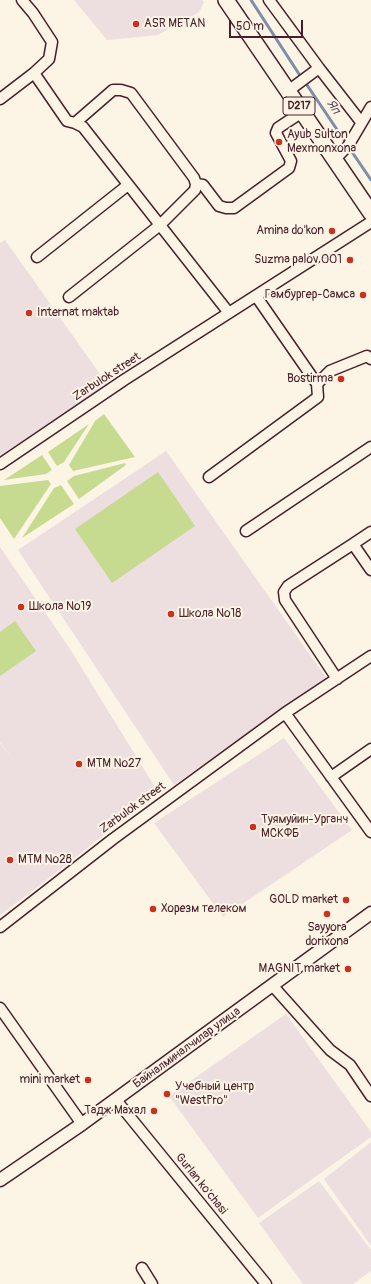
<!DOCTYPE html>
<html>
<head>
<meta charset="utf-8">
<style>
  body { margin:0 }
  #map { position:relative; width:371px; height:1284px; overflow:hidden; background:#fcf5e5; font-family:Pangolin,sans-serif }
  canvas { display:block }
  .scale { position:absolute; left:229px; top:20px; width:74px; height:18px; box-sizing:border-box; border:2px solid #4a1f2b; border-top:0; padding-left:5px; font-size:12px; line-height:14px; white-space:nowrap; color:#4a1f2b; -webkit-text-stroke:3px #fcf5e5; paint-order:stroke }
</style>
</head>
<body>
<div id="map">
<canvas width="371" height="1284"></canvas>
<div class="scale">50 m</div>
</div>
<script>
const context = document.querySelector('canvas').getContext('2d');
context.lineJoin = 'round';
function fill(path, color) { context.fillStyle = color; context.fill(path, 'evenodd'); }
const poly = rows => new Path2D(rows.map(r => 'M' + r).join(''));
function stroke(path, color, width, dash) { context.strokeStyle = color; context.lineWidth = width; context.lineCap = dash ? 'butt' : 'round'; context.setLineDash(dash || []); context.stroke(path); }
function write(font, color, halo, rows, align = 'center') {
  context.font = font + ' Pangolin,sans-serif'; context.lineWidth = 4; context.setLineDash([]); context.textBaseline = 'middle'; context.strokeStyle = halo; context.fillStyle = color; for (const [text, x, y, turn = 0] of rows) {
    context.save(); context.translate(x, y); context.rotate((+turn || 0) * Math.PI / 180); context.textAlign = isNaN(turn) ? turn : align; if (halo) context.strokeText(text, 0, 0); context.fillText(text, 0, 0); context.restore();
  }
}
fill(poly([
  [74,0,202,0,204,2,199,12,158,35,107,40],
  [5,240,107,384,0,460,0,243],
  [166,451,327,679,174,785,18,550],
  [0,547,70,649,158,792,39,886,0,915,0,743,16,763,0,742],
  [284,738,352,830,223,917,154,823],
  [286,1014,371,1132,371,1137,258,1218,169,1096],
  [371,1142,371,1246,324,1179],
  [319,1181,371,1250,371,1271,353,1284,303,1284,259,1223]
]), '#eddee0');
fill(poly([
  [104,414,135,457,73,471,69,465,95,421],
  [89,424,64,462,57,466,48,452],
  [42,455,52,470,46,474,4,480],
  [125,463,126,465,79,499,67,481,74,476],
  [158,472,195,526,112,583,75,529],
  [48,480,51,484,14,539,0,518,0,486],
  [61,485,74,504,22,538,54,488],
  [15,621,36,651,0,676,0,632]
]), '#c7db90');
stroke(poly([
  [251,0,299,74],
  [307,85,344,140],
  [350,149,371,180]
]), '#7b8fa8', 3);
const minor = poly([
  [269,0,319,68,361,122],
  [34,73,67,121,75,123,83,127,229,313],
  [288,91,319,68],
  [0,99,34,73,49,59,52,42,33,13,22,0],
  [335,159,348,146,371,107],
  [196,184,203,185,219,206,226,208,234,208,289,168,291,161,276,133,278,128,302,112],
  [37,257,128,185],
  [256,296,317,384],
  [69,297,160,225,195,190,196,184,194,178,131,93,121,90,113,90,75,123],
  [0,464,124,380,371,222],
  [209,477,318,397,317,384,330,371,367,356,371,359],
  [246,531,371,447],
  [371,532,353,544,371,570],
  [371,656,285,713,371,832],
  [337,679,285,600,284,592,288,586,353,544],
  [331,777,371,749],
  [0,927,113,839,285,713],
  [272,985,330,1050,350,1065,371,1096],
  [0,1008,82,1124],
  [116,1100,266,1284],
  [142,1268,152,1284]
]);
const tertiary = poly([
  [0,1180,82,1124,371,913]
]);
const primary = poly([
  [226,0,371,213]
]);
stroke(minor, '#4a1f2b', 13);
stroke(tertiary, '#4a1f2b', 15);
stroke(primary, '#4a1f2b', 18);
stroke(minor, '#fcf5e5', 10);
stroke(tertiary, '#fcf5e5', 12);
stroke(primary, '#fcf5e5', 15);
for (const [x, y, r, color] of [
  [136,24,4,"#c8321e"],
  [279,142,4,"#c8321e"],
  [332,231,4,"#c8321e"],
  [350,260,4,"#c8321e"],
  [363,295,4,"#c8321e"],
  [29,313,4,"#c8321e"],
  [341,379,4,"#c8321e"],
  [21,607,4,"#c8321e"],
  [171,614,4,"#c8321e"],
  [79,764,4,"#c8321e"],
  [253,827,4,"#c8321e"],
  [10,860,4,"#c8321e"],
  [346,900,4,"#c8321e"],
  [153,909,4,"#c8321e"],
  [327,914,4,"#c8321e"],
  [348,969,4,"#c8321e"],
  [88,1080,4,"#c8321e"],
  [167,1094,4,"#c8321e"],
  [154,1111,4,"#c8321e"]
]) { const dot = new Path2D(); dot.arc(x, y, r, 0, 2 * Math.PI); context.fillStyle = color; context.fill(dot); stroke(dot, '#fcf5e5', 1.5); }
for (const [x, y, w] of [
  [299,106,32]
]) { const box = new Path2D(); box.roundRect(x - w / 2, y - 9, w, 18, 3); context.fillStyle = '#fcf5e5'; context.fill(box); stroke(box, '#4a1f2b', 1); }
write('bold 11px', '#4a1f2b', null, [
  ["D217",299,106]
]);
write('12px', '#4a1f2b', '#fcf5e5', [
  ["ASR METAN",144,24],
  ["Ayub Sulton",287,135],
  ["Mexmonxona",287,149],
  ["Amina do'kon",324,231,"right"],
  ["Suzma palov 001",342,260,"right"],
  ["Гамбургер-Самса",355,295,"right"],
  ["Internat maktab",37,313],
  ["Bostirma",333,379,"right"],
  ["Школа №19",29,607],
  ["Школа №18",179,614],
  ["MTM №27",87,764],
  ["Туямуйин-Урганч",261,820],
  ["МСКФБ",261,834],
  ["MTM №28",18,860],
  ["GOLD market",338,900,"right"],
  ["Хорезм телеком",161,909],
  ["Sayyora",327,928,"center"],
  ["dorixona",327,942,"center"],
  ["MAGNIT market",340,969,"right"],
  ["mini market",80,1080,"right"],
  ["Учебный центр",175,1087],
  ["\"WestPro\"",175,1101],
  ["Тадж Махал",146,1111,"right"]
], 'left');
write('12px', '#4a1f2b', '#fcf5e5', [
  ["Zarbulok street",107,377,-33],
  ["Zarbulok street",133,808,-36],
  ["Байналминалчилар улица",187,1048,-36],
  ["Gurlan ko'chasi",201,1184,51]
]);
write('italic 13px', '#5e4e5f', '#fcf5e5', [
  ["Яп",333,107,56]
]);
</script>
</body>
</html>
